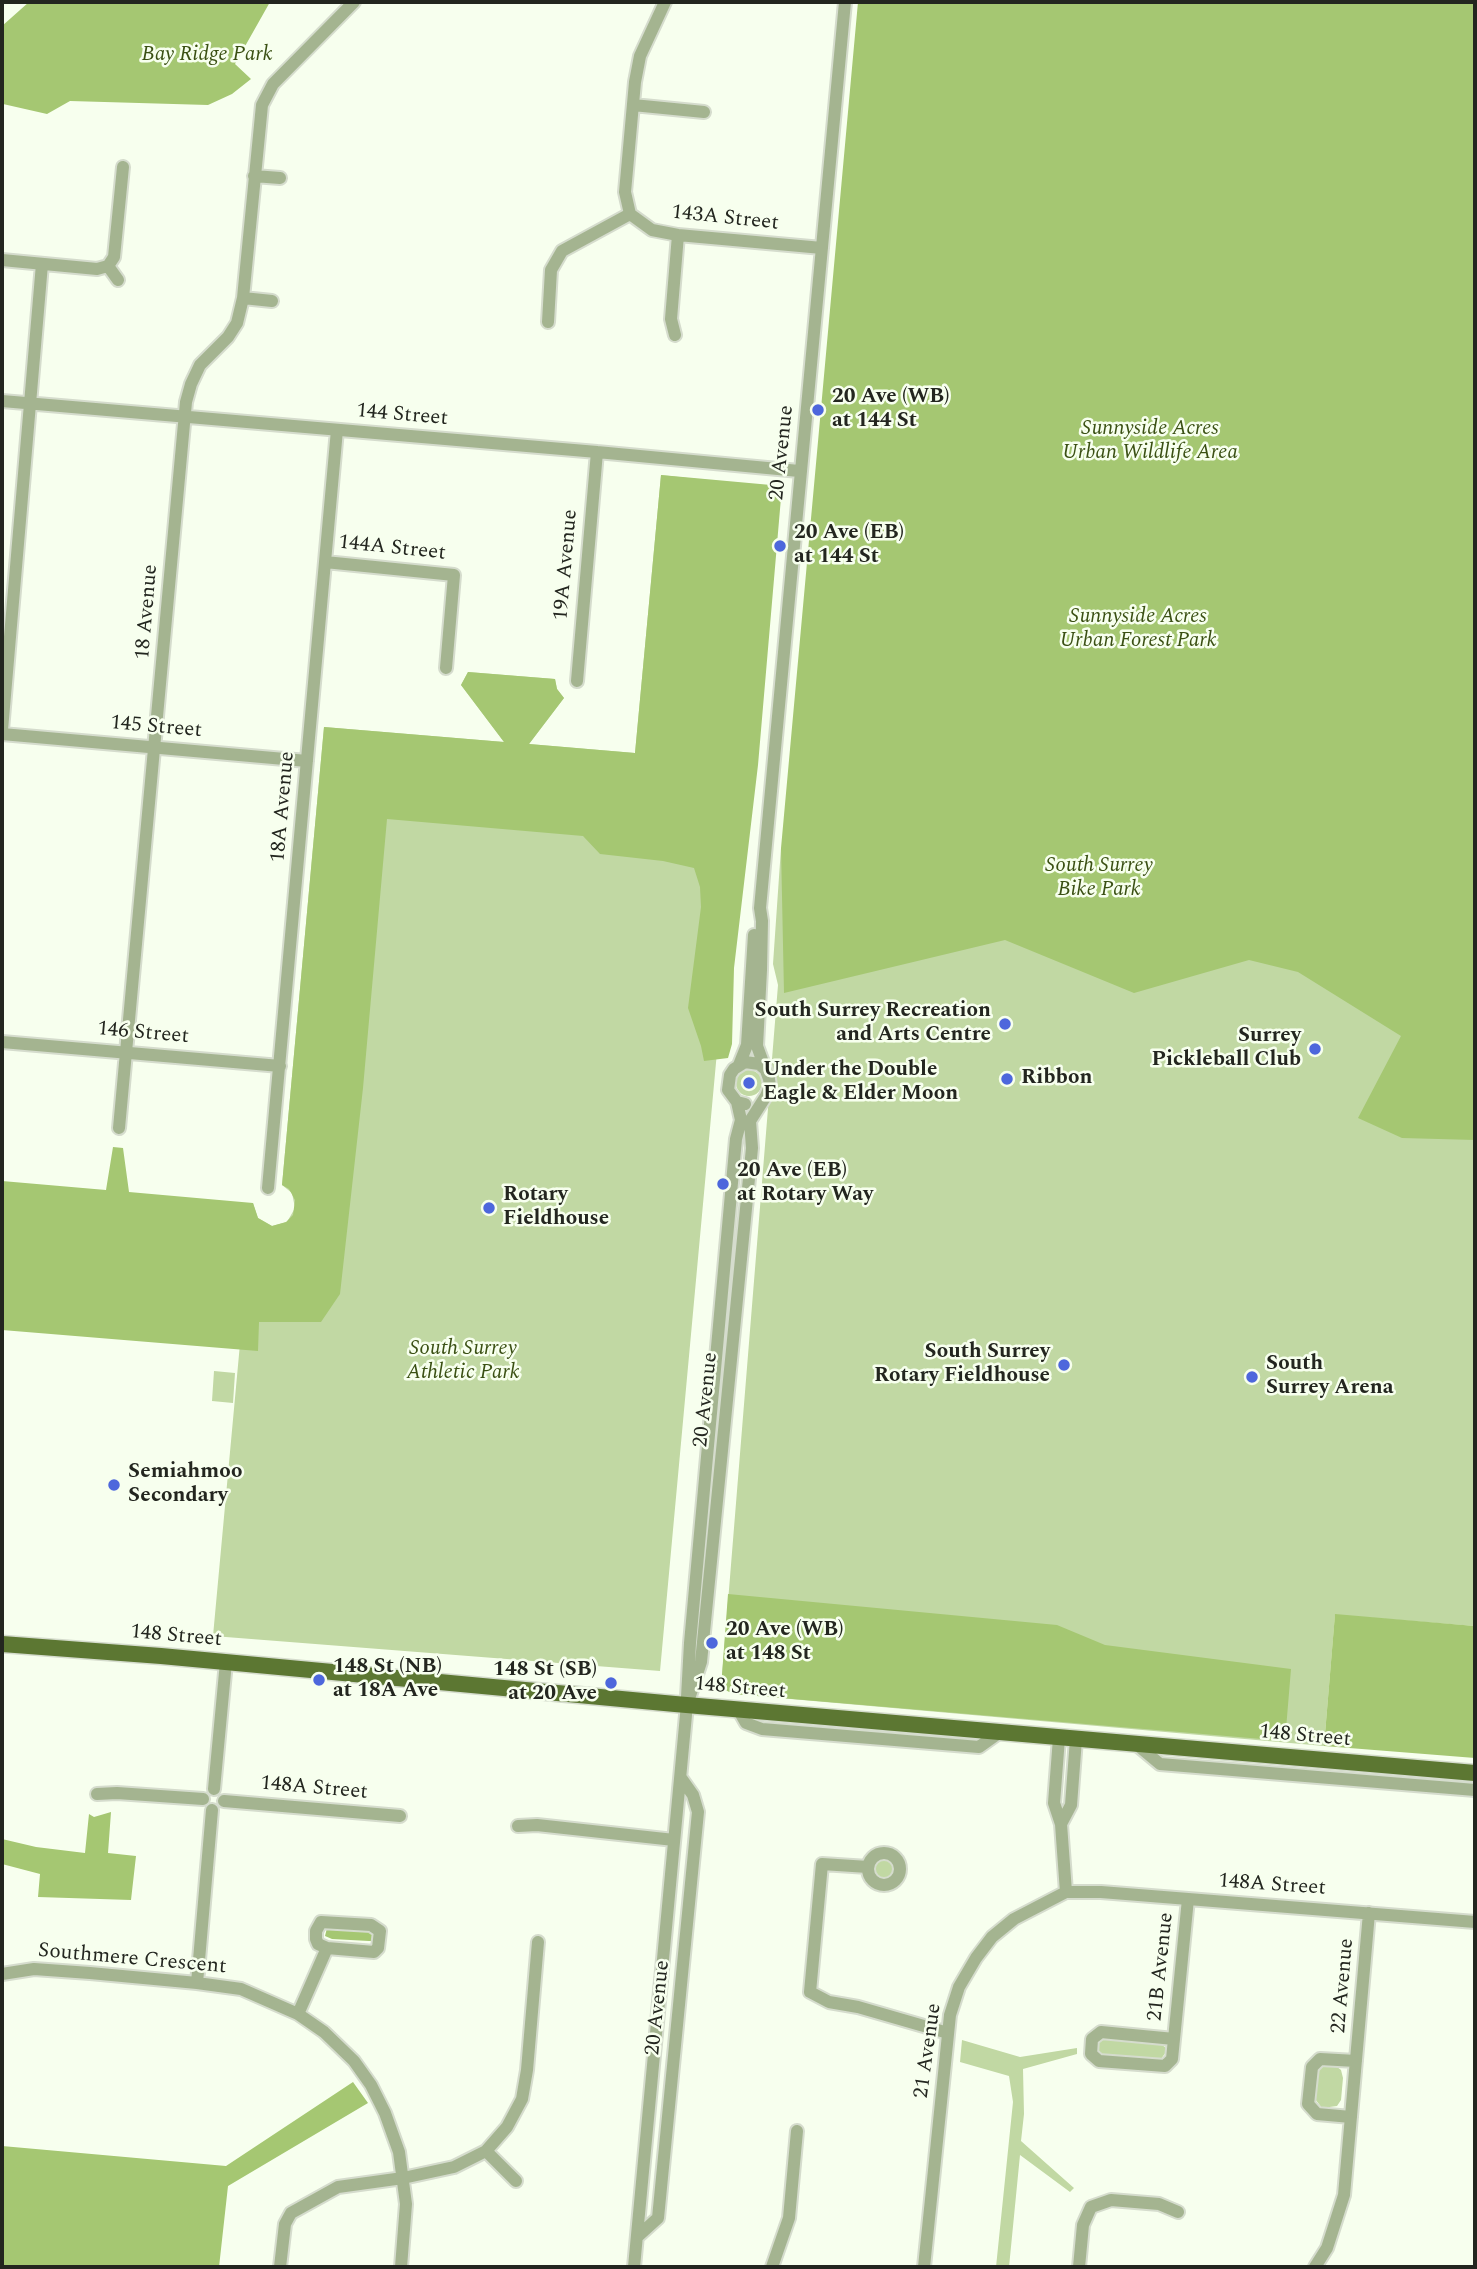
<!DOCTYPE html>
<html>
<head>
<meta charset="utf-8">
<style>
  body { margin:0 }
  #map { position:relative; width:1477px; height:2269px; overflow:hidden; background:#f7ffee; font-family:Spectral,serif }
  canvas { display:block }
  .frame { position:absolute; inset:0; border:4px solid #23261f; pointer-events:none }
</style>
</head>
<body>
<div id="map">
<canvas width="1477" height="2269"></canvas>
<div class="frame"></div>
</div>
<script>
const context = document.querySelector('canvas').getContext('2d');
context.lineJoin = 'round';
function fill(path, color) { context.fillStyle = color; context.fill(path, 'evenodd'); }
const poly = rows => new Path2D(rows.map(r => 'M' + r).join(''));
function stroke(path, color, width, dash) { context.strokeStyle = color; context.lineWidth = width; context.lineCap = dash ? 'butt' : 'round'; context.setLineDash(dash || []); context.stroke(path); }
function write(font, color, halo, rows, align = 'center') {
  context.font = font + ' Spectral,serif'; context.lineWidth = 5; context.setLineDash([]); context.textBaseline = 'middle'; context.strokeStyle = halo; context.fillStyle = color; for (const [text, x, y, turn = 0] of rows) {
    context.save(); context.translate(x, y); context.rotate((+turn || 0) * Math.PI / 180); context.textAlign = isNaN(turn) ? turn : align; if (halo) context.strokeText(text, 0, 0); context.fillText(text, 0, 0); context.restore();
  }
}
fill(poly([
  [661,475,769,487,660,1671,213,1636,253,1203,258,1218,272,1226,287,1222,295,1208,292,1193,282,1185,324,727,504,742,461,685,468,672,555,679,557,689,564,698,529,744,635,753],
  [1475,826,1475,1626,1335,1615,1324,1746,734,1694,721,1688,778,985,773,964,781,848,802,849],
  '736 1083a13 13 0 1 1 26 0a13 13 0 1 1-26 0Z',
  [214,1371,235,1373,233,1403,212,1401],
  '874 1870a11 11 0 1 1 22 0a11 11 0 1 1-22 0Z',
  [1106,2038,1159,2043,1165,2047,1166,2052,1161,2059,1157,2060,1103,2056,1098,2051,1097,2046,1102,2039],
  [962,2040,1020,2057,1077,2048,1077,2054,1023,2069,1024,2114,1021,2141,1074,2188,1070,2192,1020,2155,1009,2267,996,2267,1013,2102,1009,2076,960,2062],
  [1329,2065,1336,2066,1341,2070,1343,2078,1341,2100,1337,2106,1322,2108,1315,2099,1317,2073,1322,2067]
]), '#c1d8a3');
fill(poly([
  [29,2,270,2,235,64,251,79,232,94,208,105,70,101,47,114,3,104,2,102,2,26],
  [858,2,1475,2,1475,1140,1402,1138,1358,1118,1401,1036,1298,972,1249,960,1134,993,1005,940,784,993,781,848],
  [661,475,782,486,758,765,734,968,732,1044,728,1058,704,1061,701,1046,688,1008,701,907,700,887,694,868,663,861,600,854,583,836,387,819,363,1088,340,1294,321,1322,259,1322,258,1351,2,1330,2,1181,106,1190,113,1147,123,1148,129,1192,253,1203,258,1218,272,1226,286,1222,293,1215,295,1200,289,1189,282,1185,324,727,504,742,461,685,468,672,555,679,557,689,564,698,529,744,635,753],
  [728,1594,1057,1625,1105,1645,1291,1669,1285,1741,734,1694,721,1688],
  [1335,1614,1475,1626,1475,1758,1324,1746],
  [111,1812,108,1853,136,1856,131,1900,38,1897,40,1874,2,1864,2,1839,36,1847,85,1853,89,1814,94,1817],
  [327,1928,374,1931,374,1935,372,1941,369,1941,332,1939,325,1936],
  [353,2082,368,2103,228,2186,219,2267,2,2267,2,2146,226,2166]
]), '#a5c772');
const minor = poly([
  [633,105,704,112],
  [254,176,280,178],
  [630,214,625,192,635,82,640,56,665,2],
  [630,214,652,230,678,235,822,248],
  [2,260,97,269,108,266,114,257,123,167],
  [108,266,118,280],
  [243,298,272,301],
  [548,322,551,270,562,251,630,214],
  [675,335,671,319,678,235],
  [2,401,597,452,799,471],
  [325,562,454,575,446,668],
  [577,681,597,452],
  [2,730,42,264],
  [2,734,307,761],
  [2,1042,280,1066],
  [739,1065,747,1045,754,935],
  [745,1104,737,1102,728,1090,730,1075,734,1069,745,1062,759,1064,766,1070],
  [119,1128,186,402,191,384,200,365,228,337,237,323,243,298,262,105,273,84,354,2],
  [268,1188,337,430],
  [687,1705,701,1662,752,1148,750,1121,766,1096,770,1086,769,1079,757,1046,761,970,762,921,760,908,845,2],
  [738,1709,746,1723,762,1729,979,1747,1000,1732],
  [1059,1738,1054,1803,1061,1824,1066,1892],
  [1136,1744,1160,1764,1475,1790],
  [214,1789,226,1662],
  [97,1794,117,1793,203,1799],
  [224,1801,400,1816],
  [1061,1824,1071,1805,1076,1739],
  [518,1826,537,1825,674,1840],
  '868 1869a16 16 0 1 1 32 0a16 16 0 1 1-32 0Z',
  [868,1867,822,1864,810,1992,829,2002,858,2007,948,2033],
  [2,1974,34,1969,90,1973,197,1983,241,1989,298,2014,324,2032,354,2061,371,2085,385,2113,399,2152,406,2204,401,2267],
  [197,1983,212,1810],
  [298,2014,327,1948,374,1952,378,1948,380,1931,371,1925,321,1922,316,1931,316,1939,318,1944,327,1948],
  [1174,2039,1172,2059,1165,2066,1099,2061,1091,2054,1092,2039,1101,2032,1174,2039,1188,1899],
  [1351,2117,1317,2114,1308,2104,1312,2067,1320,2059,1356,2061],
  [486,2151,516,2181],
  [637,2237,658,2218,698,1812,693,1795,681,1778],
  [280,2267,285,2224,291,2213,338,2187,403,2178,454,2167,486,2151,507,2127,522,2099,527,2070,538,1942],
  [634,2267,686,1715,690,1643,736,1139,741,1120,737,1102],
  [772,2267,789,2218,797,2131],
  [924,2267,950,2015,959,1987,976,1958,992,1937,1014,1919,1066,1892,1101,1892,1475,1922],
  [1079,2267,1083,2225,1091,2207,1111,2200,1159,2204,1178,2212],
  [1315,2267,1327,2248,1344,2195,1369,1913]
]);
const major = poly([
  [2,1644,161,1656,675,1704,1475,1773]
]);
stroke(minor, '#d5dccd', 16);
stroke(major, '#d5dccd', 19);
stroke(minor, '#a4b490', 12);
stroke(major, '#5c7732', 16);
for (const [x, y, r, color] of [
  [818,410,7,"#4d67dc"],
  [780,546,7,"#4d67dc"],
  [1005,1024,7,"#4d67dc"],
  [1315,1049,7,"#4d67dc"],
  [1007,1079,7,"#4d67dc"],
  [749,1083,7,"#4d67dc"],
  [723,1184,7,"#4d67dc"],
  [489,1208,7,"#4d67dc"],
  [1064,1365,7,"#4d67dc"],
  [1252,1377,7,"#4d67dc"],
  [114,1485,7,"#4d67dc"],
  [712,1643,7,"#4d67dc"],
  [319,1680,7,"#4d67dc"],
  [611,1683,7,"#4d67dc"]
]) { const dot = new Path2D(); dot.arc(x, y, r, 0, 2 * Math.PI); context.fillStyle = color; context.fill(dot); stroke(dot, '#f7ffee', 2.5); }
write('italic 21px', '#3a5013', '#f7ffee', [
  ["Bay Ridge Park",207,56],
  ["Sunnyside Acres",1150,430],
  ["Urban Wildlife Area",1150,454],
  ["Sunnyside Acres",1138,618],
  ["Urban Forest Park",1138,642],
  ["South Surrey",1099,867],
  ["Bike Park",1099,891],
  ["South Surrey",463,1350],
  ["Athletic Park",463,1374]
]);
write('21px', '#23261f', '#f7ffee', [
  ["143A Street",725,219,6],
  ["144 Street",402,416,5],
  ["20 Avenue",783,453,-84],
  ["144A Street",392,549,6],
  ["19A Avenue",567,565,-85],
  ["18 Avenue",148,612,-85],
  ["145 Street",156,728,5],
  ["18A Avenue",284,807,-85],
  ["146 Street",143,1034,5],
  ["20 Avenue",707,1400,-84],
  ["148 Street",176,1637,5],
  ["148 Street",740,1689,5],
  ["148 Street",1305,1737,5],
  ["148A Street",314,1789,5],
  ["148A Street",1272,1886,4],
  ["Southmere Crescent",132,1960,5],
  ["21B Avenue",1162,1967,-84],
  ["22 Avenue",1344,1986,-85],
  ["20 Avenue",659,2008,-84],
  ["21 Avenue",929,2051,-82]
]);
write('bold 21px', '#23261f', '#f7ffee', [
  ["20 Ave (WB)",832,398],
  ["at 144 St",832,422],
  ["20 Ave (EB)",794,534],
  ["at 144 St",794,558],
  ["South Surrey Recreation",991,1012,"right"],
  ["and Arts Centre",991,1036,"right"],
  ["Surrey",1301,1037,"right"],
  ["Pickleball Club",1301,1061,"right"],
  ["Under the Double",763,1071],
  ["Eagle & Elder Moon",763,1095],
  ["Ribbon",1021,1079],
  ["20 Ave (EB)",737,1172],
  ["at Rotary Way",737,1196],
  ["Rotary",503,1196],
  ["Fieldhouse",503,1220],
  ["South Surrey",1050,1353,"right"],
  ["Rotary Fieldhouse",1050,1377,"right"],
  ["South",1266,1365],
  ["Surrey Arena",1266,1389],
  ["Semiahmoo",128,1473],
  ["Secondary",128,1497],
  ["20 Ave (WB)",726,1631],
  ["at 148 St",726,1655],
  ["148 St (NB)",333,1668],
  ["at 18A Ave",333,1692],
  ["148 St (SB)",597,1671,"right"],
  ["at 20 Ave",597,1695,"right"]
], 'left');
</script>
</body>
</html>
